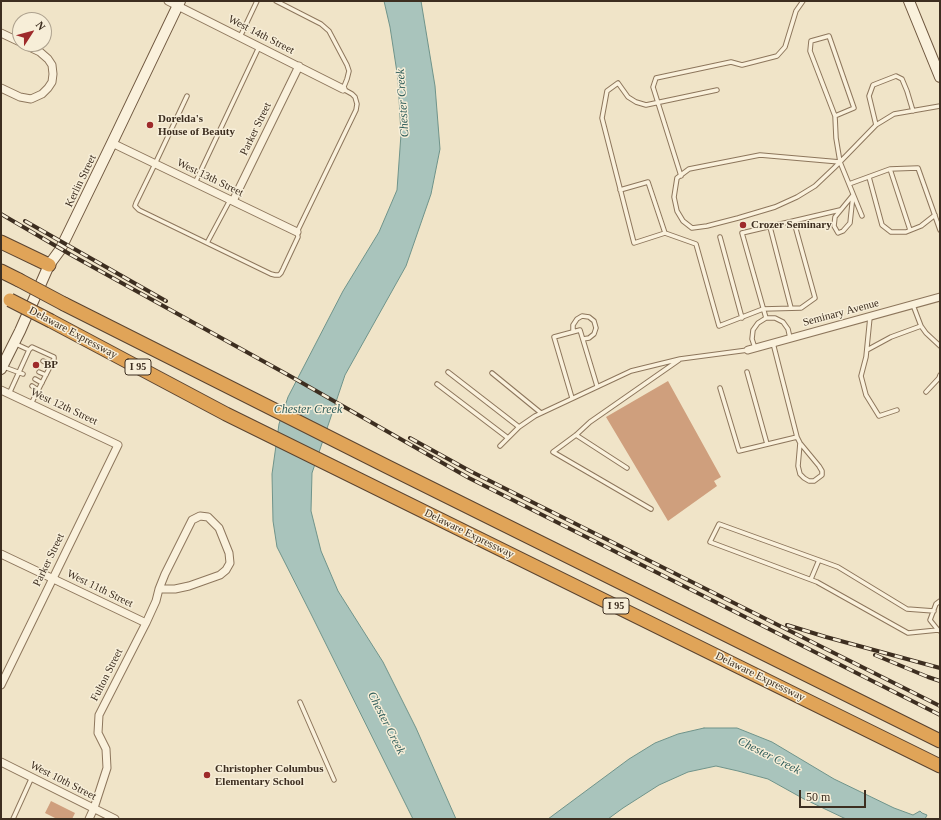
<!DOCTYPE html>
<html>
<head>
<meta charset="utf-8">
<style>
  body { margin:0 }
  #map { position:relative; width:941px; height:820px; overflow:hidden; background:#f0e4c8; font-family:"Times New Roman",serif }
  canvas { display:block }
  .frame { position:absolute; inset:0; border:2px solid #3d2e20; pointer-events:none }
  .north { position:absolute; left:12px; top:12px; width:40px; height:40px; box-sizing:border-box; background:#f7eed8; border:1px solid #ada18e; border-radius:50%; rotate:54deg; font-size:11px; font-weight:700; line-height:16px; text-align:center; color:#3d2e20 }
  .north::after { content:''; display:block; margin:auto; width:14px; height:18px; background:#9e2a2b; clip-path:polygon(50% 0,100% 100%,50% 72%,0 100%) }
  .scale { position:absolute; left:799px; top:790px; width:67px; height:18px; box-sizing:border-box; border:2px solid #3d2e20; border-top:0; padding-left:5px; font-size:12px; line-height:14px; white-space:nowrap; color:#3d2e20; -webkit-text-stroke:3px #f7eed8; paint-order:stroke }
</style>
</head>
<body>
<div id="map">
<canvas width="941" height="820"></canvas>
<div class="frame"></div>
<div class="north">N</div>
<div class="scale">50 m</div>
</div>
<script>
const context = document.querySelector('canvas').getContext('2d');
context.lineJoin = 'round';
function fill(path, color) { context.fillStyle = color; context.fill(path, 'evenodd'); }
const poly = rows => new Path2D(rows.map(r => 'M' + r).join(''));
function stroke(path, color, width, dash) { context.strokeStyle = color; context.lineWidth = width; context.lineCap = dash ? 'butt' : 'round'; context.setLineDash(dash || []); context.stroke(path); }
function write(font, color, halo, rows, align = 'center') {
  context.font = font + ' "Times New Roman",serif'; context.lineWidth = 3; context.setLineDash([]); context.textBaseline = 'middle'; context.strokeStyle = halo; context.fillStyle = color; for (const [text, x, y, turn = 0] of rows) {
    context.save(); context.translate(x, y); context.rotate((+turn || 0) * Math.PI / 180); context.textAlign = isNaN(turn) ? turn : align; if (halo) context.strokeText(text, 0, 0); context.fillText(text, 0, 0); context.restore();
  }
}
const water = poly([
  [384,1,421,1,435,86,440,149,431,194,406,266,345,375,312,473,311,511,321,551,338,591,383,662,416,728,456,819,413,819,311,614,277,547,273,521,272,474,279,424,288,397,343,291,379,232,397,190,401,134,398,79,390,27,384,1],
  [704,728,737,728,772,742,834,779,894,808,913,815,920,811,922,813,927,815,925,819,846,819,804,799,768,779,738,771,716,766,688,772,659,785,623,808,608,819,548,819,629,759,655,743,678,734,704,728]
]);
fill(water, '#a9c4bc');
stroke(water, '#6f938a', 1);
fill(poly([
  [668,381,721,477,714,481,717,486,668,521,606,417],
  [51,801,75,813,72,819,57,819,45,813]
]), '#cf9f7d');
const service = poly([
  [240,37,257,1],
  [187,96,155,164,136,203,135,206,139,210,271,274,275,275,279,275,281,273,283,269,298,237,297,232,356,110,357,104,355,97,352,94,343,89,347,79,349,71,347,65,329,31,321,24,276,1],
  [835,116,810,51,811,41,829,36,854,108,835,116,836,138,840,162,862,216],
  [876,125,869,96,873,85,896,76,902,79,907,91,913,111],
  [840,162,760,155,689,169,677,178,674,197,677,211,683,221,692,228,707,226,738,218,775,207,797,197,815,186,834,168,840,162,876,125,894,114,940,106],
  [890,169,910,230],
  [681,176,653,87,656,78,731,62,742,65,777,56,785,47,796,11,803,1],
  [869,177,882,225,891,232,906,232,921,226,935,215],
  [195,183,259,47],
  [849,184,890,169,918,168,940,230],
  [620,190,648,182,665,233,634,243,602,118,607,91,618,83,628,97,636,102,646,105,717,90],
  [853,195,850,223,843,231,838,233,834,226,835,217,853,195],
  [770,227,791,308],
  [665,233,696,244,719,326,763,309,801,308,815,298,794,222],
  [720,237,742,318],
  [207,243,230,200],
  [913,305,921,326,926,333,940,346],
  [870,317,866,357,861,376,866,395,879,416,897,410],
  [766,318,742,233,840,210],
  [573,331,573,325,577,319,582,316,589,317,594,321,596,328,594,334,589,338,583,339],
  [16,344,29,350,32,347,54,357,54,359,31,404],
  [755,348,752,339,753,330,758,323,766,318,775,318,783,322,788,329,790,338],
  [867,350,891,337,921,326],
  [43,361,51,365],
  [4,367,23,374],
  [39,372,46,375],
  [448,372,519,427],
  [747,372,767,444],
  [492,373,541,413],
  [35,379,42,383],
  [437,384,508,438],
  [32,386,38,390],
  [720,388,739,451,797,437,773,343],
  [926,392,939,378,940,375],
  [9,394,29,350],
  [572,398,554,337,580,330,597,386],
  [576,435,627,468],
  [797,437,800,443,819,466,822,471,822,475,814,481,809,481,804,478,800,474,798,466,800,443],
  [500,446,519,427,535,416,631,371,680,359,748,350],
  [651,509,553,452,576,435,590,422,679,360],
  [811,579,819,560],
  [934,611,907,609,838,567,719,524,710,542,817,582,908,633,938,630,940,631],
  [938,630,930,620,936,604,940,601],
  [300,702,334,780],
  [13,819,32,777]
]);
const minor = poly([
  [168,1,343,89],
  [1,33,20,42],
  [1,88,20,97,31,99,42,94,48,88,52,82,53,74,52,65,48,59,40,52,23,44],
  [112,143,297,232],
  [233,201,299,66],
  [748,350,940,297],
  [1,390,118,445,1,685],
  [1,554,146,623],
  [1,762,115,819],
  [89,819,94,808,107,768,106,749,98,733,99,715,146,623,156,601,159,589,175,589,189,586,220,575,226,570,230,563,229,553,219,528,208,517,200,516,192,520,165,574,159,589]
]);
const secondary = poly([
  [909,1,940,77],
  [1,369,20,331,49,265,60,250,112,143,180,1]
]);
const motorway = poly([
  [1,242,49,265],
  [1,271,19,280],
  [64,304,388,467,940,741],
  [51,321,226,414,940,766]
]);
stroke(service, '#8d765c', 5.5);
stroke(minor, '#8d765c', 9);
stroke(secondary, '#6f573f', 12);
stroke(motorway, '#5b4430', 15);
stroke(service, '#faf1dc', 3.5);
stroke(minor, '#faf1dc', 7);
stroke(secondary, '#faf1dc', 10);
stroke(motorway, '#e0a458', 13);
const rail = poly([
  [1,214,73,256,290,376,469,478,940,715],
  [25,221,166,301],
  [410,438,470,471,940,706],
  [787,625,826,637,940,668],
  [875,655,928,677,940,681]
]);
stroke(rail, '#3d2e20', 4);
stroke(rail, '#f7eed8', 2.5, [8]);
const motorwayBridge = poly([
  [19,280,64,304],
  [10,300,51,321]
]);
stroke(motorwayBridge, '#5b4430', 15, []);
stroke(motorwayBridge, '#e0a458', 13);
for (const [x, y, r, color] of [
  [150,125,4,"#9e2a2b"],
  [743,225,4,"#9e2a2b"],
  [36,365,4,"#9e2a2b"],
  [207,775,4,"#9e2a2b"]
]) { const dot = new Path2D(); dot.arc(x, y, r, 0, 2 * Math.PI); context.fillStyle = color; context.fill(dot); stroke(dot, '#f7eed8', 1.5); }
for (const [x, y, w] of [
  [138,367,26],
  [616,606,26]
]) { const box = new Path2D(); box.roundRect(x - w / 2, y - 8, w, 16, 3); context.fillStyle = '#f7eed8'; context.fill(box); stroke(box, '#3d2e20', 1); }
write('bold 10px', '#3d2e20', null, [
  ["I 95",138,367],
  ["I 95",616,606]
]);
write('11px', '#3d2e20', '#f7eed8', [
  ["West 14th Street",261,35,27],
  ["Parker Street",256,129,-64],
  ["West 13th Street",210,178,26],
  ["Kerlin Street",81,181,-64],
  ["Seminary Avenue",841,313,-15],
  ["Delaware Expressway",73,333,28],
  ["West 12th Street",64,407,25],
  ["Delaware Expressway",469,534,26],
  ["Parker Street",49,560,-64],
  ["West 11th Street",100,589,26],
  ["Fulton Street",107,675,-63],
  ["Delaware Expressway",760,677,26],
  ["West 10th Street",63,781,27]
]);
write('bold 11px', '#3d2e20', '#f7eed8', [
  ["Dorelda's",158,119],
  ["House of Beauty",158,132],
  ["Crozer Seminary",751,225],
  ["BP",44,365],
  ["Christopher Columbus",215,769],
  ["Elementary School",215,782]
], 'left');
write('italic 12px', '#2f5d5a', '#f7eed8', [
  ["Chester Creek",403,103,-94],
  ["Chester Creek",308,410],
  ["Chester Creek",386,723,63],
  ["Chester Creek",769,756,27]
]);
</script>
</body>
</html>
